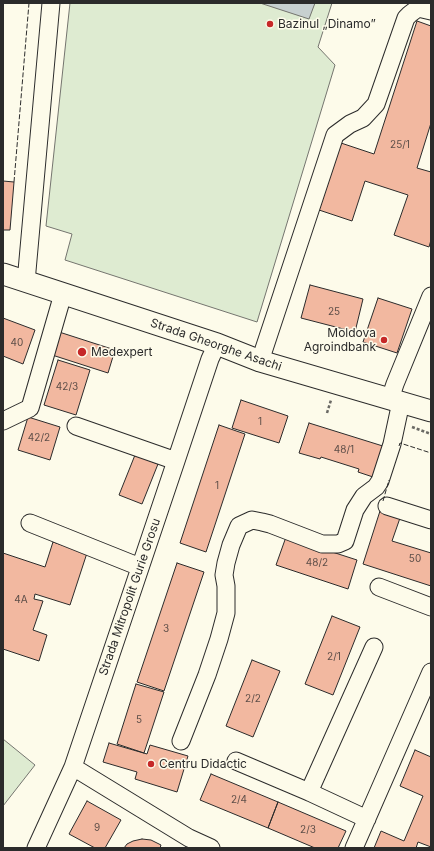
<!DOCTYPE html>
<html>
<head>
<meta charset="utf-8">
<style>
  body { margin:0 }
  #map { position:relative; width:434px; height:851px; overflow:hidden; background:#fdfbea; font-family:Inter,sans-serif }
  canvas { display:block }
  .frame { position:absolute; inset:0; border:4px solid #2b2b2b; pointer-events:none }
</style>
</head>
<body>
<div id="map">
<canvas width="434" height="851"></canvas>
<div class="frame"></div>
</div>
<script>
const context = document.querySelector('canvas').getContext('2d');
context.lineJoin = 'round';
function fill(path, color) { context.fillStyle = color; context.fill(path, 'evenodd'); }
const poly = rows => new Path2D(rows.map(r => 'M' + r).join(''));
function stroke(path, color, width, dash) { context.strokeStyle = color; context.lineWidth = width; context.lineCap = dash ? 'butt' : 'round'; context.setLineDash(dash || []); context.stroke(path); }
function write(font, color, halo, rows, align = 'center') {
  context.font = font + ' Inter,sans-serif'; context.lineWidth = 3; context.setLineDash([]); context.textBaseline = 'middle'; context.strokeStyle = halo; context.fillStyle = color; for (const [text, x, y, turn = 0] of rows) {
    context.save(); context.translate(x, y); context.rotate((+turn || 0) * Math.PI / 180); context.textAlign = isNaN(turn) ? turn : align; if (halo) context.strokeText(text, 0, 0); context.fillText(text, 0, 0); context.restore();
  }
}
const green = poly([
  [70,3,332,3,318,47,335,65,257,322,65,260,72,234,46,226,70,3],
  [3,739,35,765,3,806,3,739]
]);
fill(green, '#deebd1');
stroke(green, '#74746e', 1);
const water = poly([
  [260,3,315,3,309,19,260,3]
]);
fill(water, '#c7d0d0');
stroke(water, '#74746e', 1);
const building = poly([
  [417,21,431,26,431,123,417,168,431,172,431,240,429,247,394,235,408,195,365,181,352,221,319,210,341,143,374,154,417,21],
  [3,181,14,182,10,230,3,230,3,181],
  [310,285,363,299,355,332,301,318,310,285],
  [378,298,412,309,397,353,363,342,378,298],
  [3,318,35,330,23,364,3,356,3,318],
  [56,331,115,350,108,373,49,354,56,331],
  [58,360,90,370,76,415,44,405,58,360],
  [241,400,288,416,279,443,232,428,241,400],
  [28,417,60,427,50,460,18,450,28,417],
  [309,423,386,447,376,478,358,472,359,469,321,457,320,459,299,453,309,423],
  [219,425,245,434,206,552,180,543,219,425],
  [135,455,158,464,142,504,119,495,135,455],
  [380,511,400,518,392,541,431,553,431,586,363,564,380,511],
  [286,537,357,560,348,589,276,565,286,537],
  [53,542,87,553,70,605,35,594,34,599,43,601,33,630,47,635,39,661,3,649,3,553,45,567,53,542],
  [177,563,204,572,164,691,137,682,177,563],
  [332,616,360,627,333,695,305,684,332,616],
  [252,660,280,671,253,737,226,726,252,660],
  [136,684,164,692,144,753,117,744,136,684],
  [109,743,147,754,150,745,188,756,177,792,135,779,137,772,103,762,109,743],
  [415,750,431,757,431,847,418,842,416,848,374,848,381,831,404,841,423,796,400,786,415,750],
  [211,774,278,802,268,828,200,800,211,774],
  [87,801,121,820,105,848,95,848,69,834,87,801],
  [278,802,346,831,338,848,315,848,268,828,278,802],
  [142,839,151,840,161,845,160,848,124,848,127,844,133,841,142,839]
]);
fill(building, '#f2b8a0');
stroke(building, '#2b2b2b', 1);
const minor = poly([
  [26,282,51,3],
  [260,361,335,135,350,124,363,118,376,104,406,18,410,14,418,8,431,11],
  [390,399,395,384,431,296],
  [3,421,30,408,63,294],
  [76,426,176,461],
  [387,506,431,520],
  [30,523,140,567],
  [379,587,431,607],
  [181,741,207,675,219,639,226,613,226,586,224,575,226,563,231,545,239,526,252,520,262,522,270,524,322,544,338,544,345,541,355,510,364,496,376,487,380,481,392,444,401,402],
  [236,761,309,792,367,819],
  [73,767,189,838,211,848],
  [309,792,374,647],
  [36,848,73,767,176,461,210,359,217,344],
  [354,848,431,672]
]);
const major = poly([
  [3,274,217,344,260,361,431,411]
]);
stroke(minor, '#2b2b2b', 19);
stroke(major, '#2b2b2b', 23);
stroke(poly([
  [327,413,331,400],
  [412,427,431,434]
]), '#6a6964', 2.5, [3, 2]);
stroke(minor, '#fdfbea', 17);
stroke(major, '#fdfbea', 21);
stroke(poly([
  [14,182,29,3],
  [399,446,400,443,431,453],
  [383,501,389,480]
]), '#2b2b2b', 1, [5, 2]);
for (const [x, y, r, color] of [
  [270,24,4,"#c62828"],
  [384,340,4,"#c62828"],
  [82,352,5,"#c62828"],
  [151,764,4,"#c62828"]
]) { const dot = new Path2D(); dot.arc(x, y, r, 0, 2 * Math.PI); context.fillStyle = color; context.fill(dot); stroke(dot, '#fdfbea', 1.5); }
write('10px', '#5d4e48', null, [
  ["25/1",400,145],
  ["25",334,312],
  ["40",17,343],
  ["42/3",67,387],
  ["1",260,422],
  ["42/2",39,438],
  ["48/1",344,450],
  ["1",217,486],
  ["50",415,559],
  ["48/2",317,563],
  ["4A",21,600],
  ["3",166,629],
  ["2/1",334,657],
  ["2/2",253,699],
  ["5",139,720],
  ["2/4",239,800],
  ["9",97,828],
  ["2/3",308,830]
]);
write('12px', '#2b2b2b', '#fdfbea', [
  ["Bazinul „Dinamo”",278,24],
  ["Moldova",376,333,"right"],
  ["Agroindbank",376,347,"right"],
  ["Medexpert",91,352],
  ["Centru Didactic",159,764]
], 'left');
write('12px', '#2b2b2b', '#fdfbea', [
  ["Strada Gheorghe Asachi",216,345,19],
  ["Strada Mitropolit Gurie Grosu",130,597,-71]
]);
</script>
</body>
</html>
